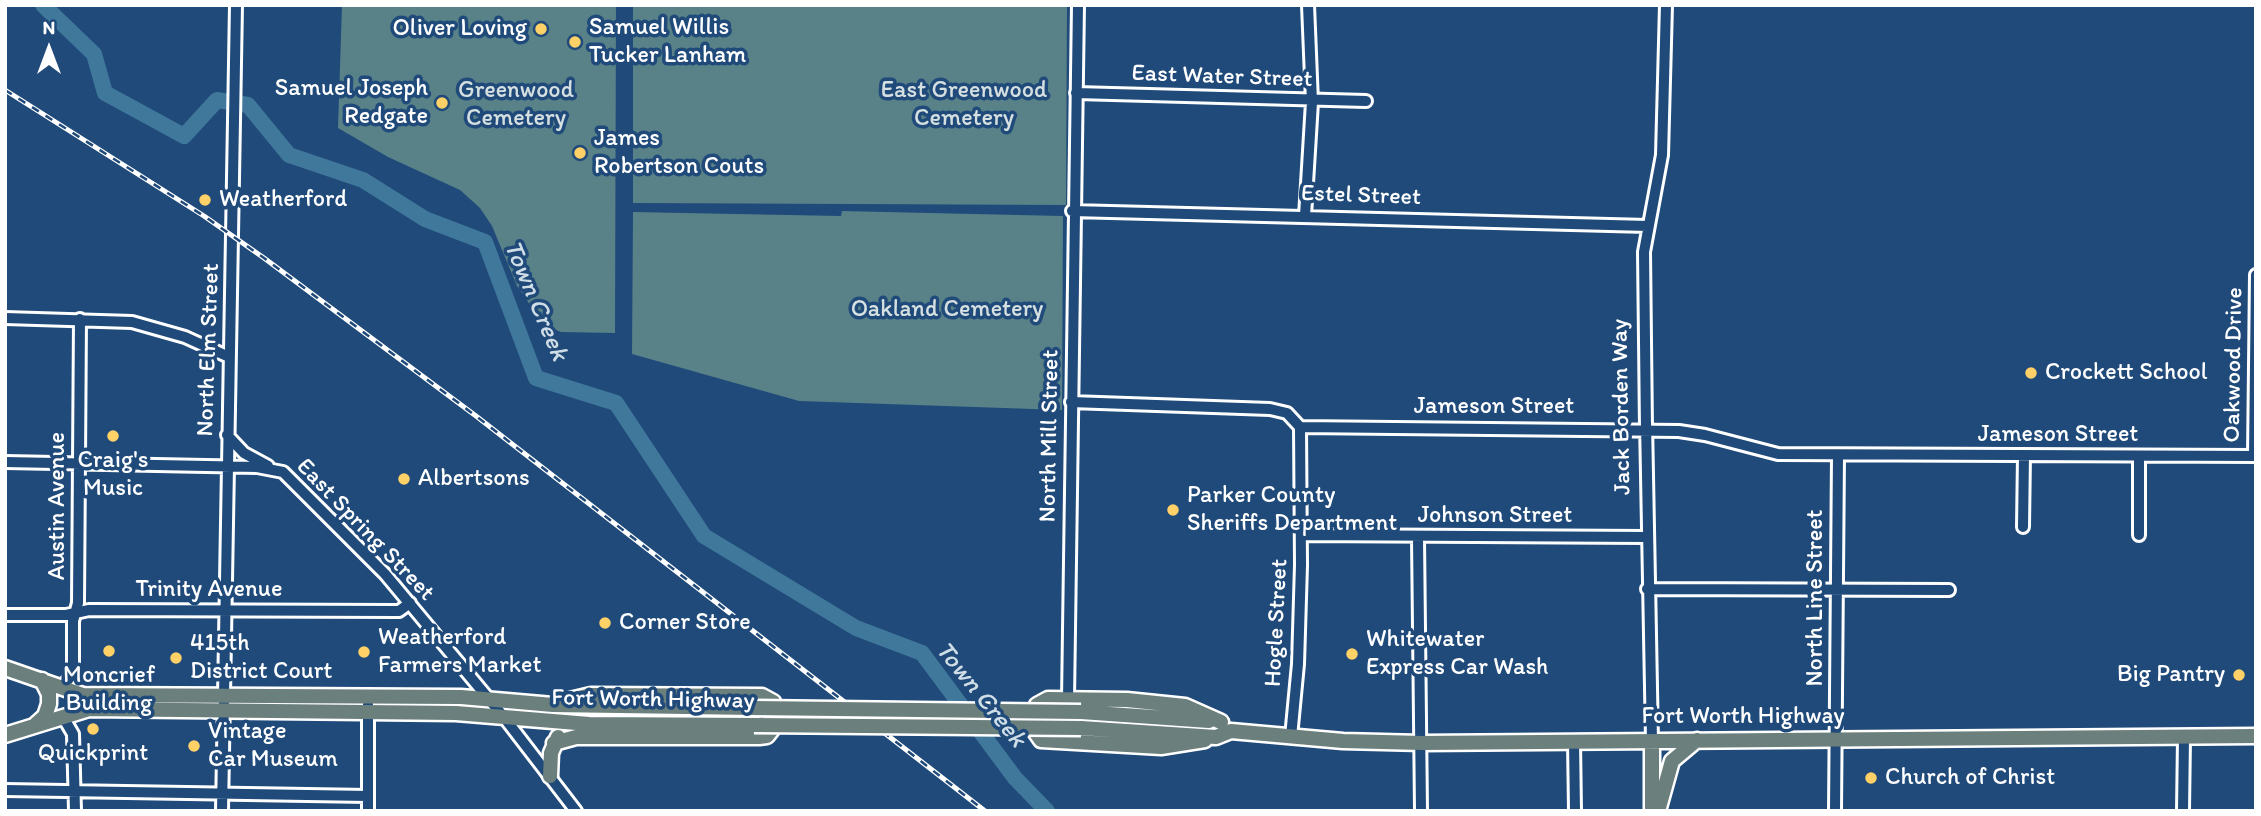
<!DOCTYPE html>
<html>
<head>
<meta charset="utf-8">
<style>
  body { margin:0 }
  #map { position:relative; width:2261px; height:816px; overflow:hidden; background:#1f4a7a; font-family:Itim,sans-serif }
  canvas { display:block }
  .frame { position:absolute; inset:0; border:7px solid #fff; pointer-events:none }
  .north { position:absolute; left:14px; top:14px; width:70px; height:70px; -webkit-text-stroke:5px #1f4a7a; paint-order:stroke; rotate:0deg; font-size:19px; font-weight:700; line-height:28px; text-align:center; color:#fff }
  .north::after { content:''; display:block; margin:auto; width:24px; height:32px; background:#fff; clip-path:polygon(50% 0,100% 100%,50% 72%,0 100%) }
</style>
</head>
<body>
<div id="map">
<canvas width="2261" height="816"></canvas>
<div class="frame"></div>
<div class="north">N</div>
</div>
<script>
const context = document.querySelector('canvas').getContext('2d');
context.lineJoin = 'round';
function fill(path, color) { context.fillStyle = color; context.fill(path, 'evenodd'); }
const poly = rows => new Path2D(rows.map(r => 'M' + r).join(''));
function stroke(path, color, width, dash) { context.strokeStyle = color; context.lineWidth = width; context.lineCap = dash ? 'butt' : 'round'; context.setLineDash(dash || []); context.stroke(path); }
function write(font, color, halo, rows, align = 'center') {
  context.font = font + ' Itim,sans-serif'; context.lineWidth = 7; context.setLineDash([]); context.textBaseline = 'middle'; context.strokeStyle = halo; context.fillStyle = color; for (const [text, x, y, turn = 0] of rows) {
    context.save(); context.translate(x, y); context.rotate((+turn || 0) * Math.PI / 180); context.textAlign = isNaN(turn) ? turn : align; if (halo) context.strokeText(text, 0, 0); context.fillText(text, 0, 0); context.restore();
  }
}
fill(poly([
  [342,5,616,5,615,333,561,332,544,325,517,286,492,226,480,208,460,190,388,157,338,128],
  [633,5,1067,5,1066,205,633,203],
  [842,211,1063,216,1062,410,799,401,632,354,633,212,841,216]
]), '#598188');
stroke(poly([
  [43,5,94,54,105,93,184,136,217,100,248,105,289,155,363,180,425,219,485,242,536,378,616,403,704,536,856,628,922,653,1015,778,1047,811]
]), '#40789b', 16);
const minor = poly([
  [1076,93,1366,101],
  [1072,211,1648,226],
  [1305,216,1312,102,1308,5],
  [5,318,132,322,185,337,229,357],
  [1071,402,1270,409,1287,413,1300,427,1679,431,1705,435,1778,454,2256,456],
  [1646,422,1652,741],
  [1646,429,1644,252,1662,155,1666,5],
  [227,435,244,453,268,466],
  [2254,456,2256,275],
  [5,462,257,467,283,472,385,574,503,716,576,811],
  [2023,527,2024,455],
  [1301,535,1647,537],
  [2139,535,2139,456],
  [1418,538,1421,811],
  [1647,589,1949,590],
  [5,615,66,615,89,610,399,611,410,603],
  [61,688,73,674,73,621,78,603,80,319],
  [1068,699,1078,5],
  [58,717,66,722,73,734,75,811],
  [1291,737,1298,664,1301,565,1300,427],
  [1574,741,1575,811],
  [5,790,368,796],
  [222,811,236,5],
  [368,811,368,705],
  [1835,811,1838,456],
  [2183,811,2184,738]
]);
const major = poly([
  [5,668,83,695,461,697,553,705,754,708],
  [1081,712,1209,721],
  [35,725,45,716,49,704,49,694,42,680],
  [1081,728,1216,737,1231,731,1343,741,1422,743,2256,736],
  [5,735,89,709,456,713,589,724,754,725],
  [1205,740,1161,747,1041,740,1034,730,1035,710,1037,705,1048,699,1127,700,1185,706,1221,722],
  [1652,741,1652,811],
  [554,743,576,737,759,737,767,736,774,727,773,702,762,696,591,695,570,700],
  [550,776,551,753,558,737],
  [1658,811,1672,761,1697,740]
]);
stroke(minor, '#fff', 16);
stroke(major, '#fff', 19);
stroke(minor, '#1f4a7a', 10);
stroke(major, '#6b7f7c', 14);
const rail = poly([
  [5,90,204,216,264,258,476,416,985,811]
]);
stroke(rail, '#fff', 5);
stroke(rail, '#1f4a7a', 2.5, [8]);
const majorBridge = poly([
  [754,708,1081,712],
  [754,725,1081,728]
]);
stroke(majorBridge, '#fff', 19, []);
stroke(majorBridge, '#6b7f7c', 14);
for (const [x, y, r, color] of [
  [541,29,7,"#ffd166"],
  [575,42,7,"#ffd166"],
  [442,103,7,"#ffd166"],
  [580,153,7,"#ffd166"],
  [205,200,7,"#ffd166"],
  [2031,373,7,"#ffd166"],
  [113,436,7,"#ffd166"],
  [404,479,7,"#ffd166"],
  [1173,510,7,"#ffd166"],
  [605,623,7,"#ffd166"],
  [109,651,7,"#ffd166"],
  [364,652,7,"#ffd166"],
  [1352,654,7,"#ffd166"],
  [176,658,7,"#ffd166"],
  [2239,675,7,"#ffd166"],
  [93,729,7,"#ffd166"],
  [194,746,7,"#ffd166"],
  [1871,778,7,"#ffd166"]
]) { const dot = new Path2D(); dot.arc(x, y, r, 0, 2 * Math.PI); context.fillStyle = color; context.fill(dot); stroke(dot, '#1f4a7a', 2.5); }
write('24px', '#fff', '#1f4a7a', [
  ["Samuel Willis",589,28],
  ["Tucker Lanham",589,56],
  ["Oliver Loving",527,29,"right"],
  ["Samuel Joseph",428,89,"right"],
  ["Redgate",428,117,"right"],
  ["James",594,139],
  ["Robertson Couts",594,167],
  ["Weatherford",219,200],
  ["Crockett School",2045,373],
  ["Craig's",113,461,"center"],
  ["Music",113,489,"center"],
  ["Albertsons",418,479],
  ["Parker County",1187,496],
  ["Sheriffs Department",1187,524],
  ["Corner Store",619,623],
  ["Weatherford",378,638],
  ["Farmers Market",378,666],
  ["Whitewater",1366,640],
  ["Express Car Wash",1366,668],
  ["415th",190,644],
  ["District Court",190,672],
  ["Big Pantry",2225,675,"right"],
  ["Moncrief",109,676,"center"],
  ["Building",109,704,"center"],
  ["Vintage",208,732],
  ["Car Museum",208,760],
  ["Quickprint",93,754,"center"],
  ["Church of Christ",1885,778]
], 'left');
write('24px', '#fff', '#1f4a7a', [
  ["East Water Street",1222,77,2],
  ["Estel Street",1361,196,2],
  ["North Elm Street",209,350,-88],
  ["Oakwood Drive",2234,365,-89],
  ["Jameson Street",1494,407],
  ["Jack Borden Way",1622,407,-91],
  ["Jameson Street",2058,435],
  ["North Mill Street",1050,436,-89],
  ["Austin Avenue",58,506,-90],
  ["Johnson Street",1495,516],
  ["East Spring Street",365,530,46],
  ["Trinity Avenue",209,590],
  ["North Line Street",1816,598,-90],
  ["Hogle Street",1277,623,-87],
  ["Fort Worth Highway",653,700,1],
  ["Fort Worth Highway",1743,717]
]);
write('24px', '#d6e0e1', '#1f4a7a', [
  ["Greenwood",516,91],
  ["Cemetery",516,119],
  ["East Greenwood",964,91],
  ["Cemetery",964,119],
  ["Oakland Cemetery",947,310]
]);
write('italic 26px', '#cfdde6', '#1f4a7a', [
  ["Town Creek",535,301,67],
  ["Town Creek",980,695,51]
]);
</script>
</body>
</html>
